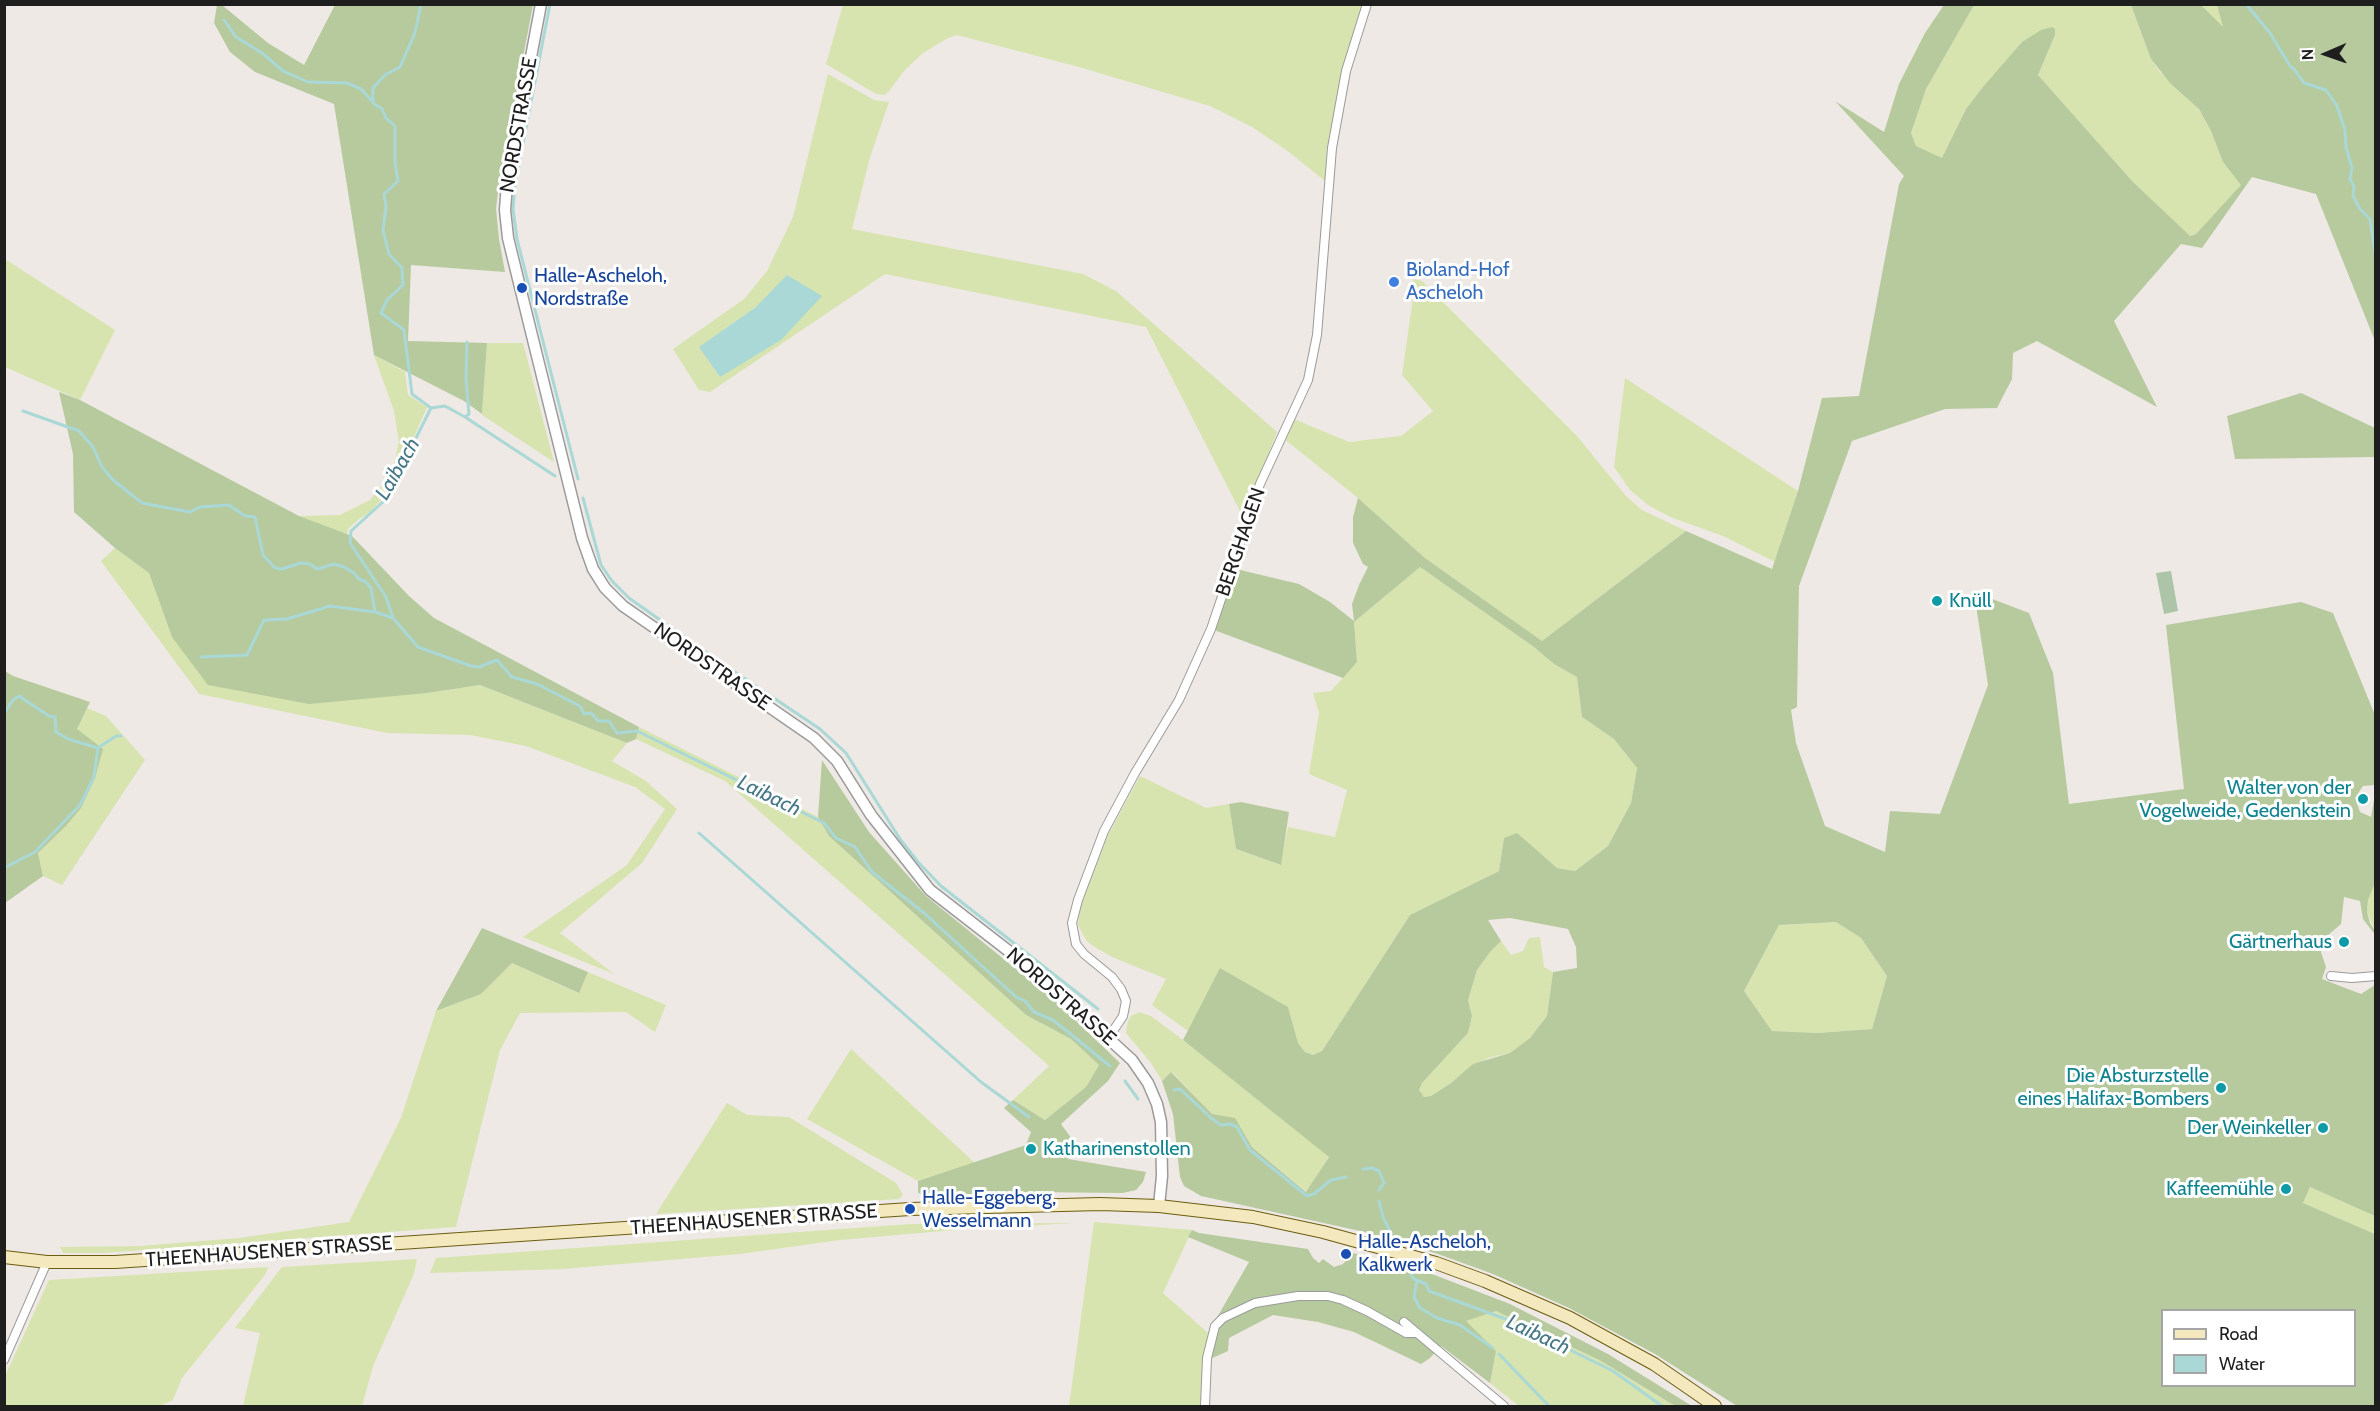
<!DOCTYPE html>
<html>
<head>
<meta charset="utf-8">
<style>
  body { margin:0 }
  #map { position:relative; width:2380px; height:1411px; overflow:hidden; background:#eee9e5; font-family:Cabin,sans-serif }
  canvas { display:block }
  .frame { position:absolute; inset:0; border:6px solid #1e1e1e; pointer-events:none }
  .legend { position:absolute; left:2161px; top:1309px; width:195px; height:78px; box-sizing:border-box; background:#fff; border:2px solid #a5a5a5; margin:0; padding:8px 10px; list-style:none; font-size:18px; color:#1e1e1e }
  .legend li { display:flex; align-items:center; gap:12px; height:30px }
  .legend b { width:30px; border:2px solid #a5a5a5 }
  .north { position:absolute; left:2296px; top:24px; width:60px; height:60px; -webkit-text-stroke:4px #fff; paint-order:stroke; rotate:268deg; font-size:16px; font-weight:700; line-height:24px; text-align:center; color:#1e1e1e }
  .north::after { content:''; display:block; margin:auto; width:21px; height:27px; background:#1e1e1e; clip-path:polygon(50% 0,100% 100%,50% 72%,0 100%) }
</style>
</head>
<body>
<div id="map">
<canvas width="2380" height="1411"></canvas>
<div class="frame"></div>
<ul class="legend">
<li><b style="height:8px;background:#f4e8be"></b>Road</li>
<li><b style="height:16px;background:#a9d8d6"></b>Water</li>
</ul>
<div class="north">N</div>
</div>
<script>
const context = document.querySelector('canvas').getContext('2d');
context.lineJoin = 'round';
function fill(path, color) { context.fillStyle = color; context.fill(path, 'evenodd'); }
const poly = rows => new Path2D(rows.map(r => 'M' + r).join(''));
function stroke(path, color, width, dash) { context.strokeStyle = color; context.lineWidth = width; context.lineCap = dash ? 'butt' : 'round'; context.setLineDash(dash || []); context.stroke(path); }
function write(font, color, halo, rows, align = 'center') {
  context.font = font + ' Cabin,sans-serif'; context.lineWidth = 6; context.setLineDash([]); context.textBaseline = 'middle'; context.strokeStyle = halo; context.fillStyle = color; for (const [text, x, y, turn = 0] of rows) {
    context.save(); context.translate(x, y); context.rotate((+turn || 0) * Math.PI / 180); context.textAlign = isNaN(turn) ? turn : align; if (halo) context.strokeText(text, 0, 0); context.fillText(text, 0, 0); context.restore();
  }
}
fill(poly([
  [843,5,1362,5,1342,70,1327,147,1325,181,1289,152,1252,127,1210,106,1079,67,957,35,948,38,923,53,904,71,890,90,885,95,876,94,826,64],
  [1974,5,2131,5,2151,59,2159,71,2199,109,2211,131,2223,162,2239,181,2241,185,2238,190,2196,234,2189,236,2133,182,2038,75,2055,35,2022,42,1966,109,1942,159,1916,146,1911,133,1926,89],
  [2201,5,2217,5,2224,29],
  [828,74,874,100,889,102,870,157,852,229,1083,274,1116,291,1277,432,1243,517,1146,327,885,274,710,392,699,390,673,349,744,299,767,271,793,217],
  [756,307,720,377,700,347],
  [5,259,115,330,80,400,5,367],
  [1413,279,1422,281,1577,436,1626,496,1642,510,1686,531,1542,641,1425,558,1358,498,1283,438,1294,419,1349,442,1401,436,1433,411,1402,375,1415,284],
  [487,343,523,343,554,462,482,415],
  [374,355,405,372,408,395,427,407,403,462,383,498,369,513,359,519,348,529,347,535,299,516,340,515,370,500,392,473,399,442,394,411],
  [1625,378,1798,491,1775,562,1723,536,1670,517,1648,505,1630,490,1614,467],
  [115,548,149,573,172,637,427,693,480,685,627,743,612,761,646,781,677,809,642,863,560,933,614,974,523,937,627,865,665,809,635,787,526,746,470,735,387,733,199,694,101,561],
  [1420,567,1534,647,1554,664,1577,677,1582,717,1614,739,1637,768,1631,803,1608,846,1575,871,1557,868,1504,838,1499,871,1410,915,1322,1051,1313,1055,1305,1052,1298,1043,1288,1007,1221,969,1188,1031,1152,1005,1166,979,1112,957,1093,946,1086,940,1078,925,1081,905,1108,835,1140,776,1206,808,1229,804,1236,849,1280,865,1288,827,1335,837,1347,790,1309,774,1319,713,1313,693,1331,691,1357,662,1354,622],
  [87,708,106,716,145,760,62,885,43,876,38,853,66,826,81,808,77,729],
  [639,727,818,817,829,836,1026,1015,1071,1039,1099,1065,1086,1087,1045,1120,1013,1100,1049,1066,725,781,636,739],
  [2375,883,2375,931,2367,912,2368,900],
  [1836,922,1861,938,1887,976,1872,1029,1818,1033,1772,1031,1744,991,1779,925],
  [1540,937,1544,967,1553,972,1547,1016,1530,1038,1510,1053,1488,1058,1431,1096,1424,1097,1419,1090,1422,1083,1468,1033,1472,1016,1468,1000,1477,970,1490,952,1501,941,1511,955,1523,951,1529,938],
  [512,963,578,993,588,972,666,1005,655,1032,626,1012,520,1013,500,1050,456,1227,103,1253,63,1253,60,1247,140,1246,239,1238,349,1222,401,1118,436,1011,481,994],
  [1139,1012,1151,1016,1183,1040,1329,1156,1307,1192,1252,1147,1235,1119,1212,1114,1172,1072,1162,1081,1151,1063,1126,1033,1128,1021,1131,1016],
  [851,1049,975,1163,918,1181,807,1119],
  [727,1103,747,1115,789,1117,896,1183,903,1195,899,1199,656,1214],
  [2310,1187,2375,1216,2375,1234,2303,1203],
  [1094,1222,1192,1230,1163,1293,1208,1333,1204,1358,1202,1406,1069,1406],
  [1076,1223,965,1229,840,1240,740,1254,563,1269,430,1273,436,1258,911,1224],
  [417,1259,414,1274,373,1366,362,1406,243,1406,260,1333,235,1328,282,1267],
  [268,1267,265,1275,182,1378,173,1400,160,1406,5,1406,5,1376,49,1280],
  [1496,1311,1601,1361,1675,1406,1519,1406,1490,1383,1496,1351,1465,1321]
]), '#d7e4af');
fill(poly([
  [217,5,222,5,268,43,304,65,335,5,533,5,499,183,496,209,499,239,505,272,411,265,408,341,487,343,482,414,464,401,374,355,334,104,255,72,230,52,214,23],
  [1944,5,1974,5,1926,89,1911,133,1916,146,1942,158,1966,109,1983,87,2022,42,2041,30,2052,27,2055,29,2055,35,2038,75,2133,182,2190,236,2196,234,2241,185,2223,162,2211,131,2199,109,2170,83,2151,59,2131,5,2201,5,2223,27,2217,5,2375,5,2375,341,2316,194,2252,177,2202,248,2181,244,2114,321,2157,407,2037,341,2013,353,2012,379,1997,408,1945,409,1852,441,1799,586,1797,707,1791,710,1796,743,1825,826,1885,852,1890,811,1940,814,1988,685,1974,592,2029,613,2053,673,2069,804,2184,789,2166,625,2301,602,2333,613,2375,715,2375,785,2363,786,2355,798,2360,812,2371,817,2375,794,2375,883,2368,900,2367,912,2370,923,2375,931,2376,936,2363,919,2360,901,2344,897,2341,924,2327,936,2321,952,2326,967,2322,979,2361,994,2375,985,2375,1216,2310,1187,2303,1203,2375,1234,2375,1406,1737,1406,1655,1354,1569,1308,1493,1274,1438,1254,1360,1231,1201,1196,1184,1186,1180,1177,1173,1114,1162,1081,1171,1072,1212,1114,1235,1118,1252,1147,1306,1192,1329,1157,1183,1040,1220,968,1288,1007,1298,1043,1305,1052,1313,1055,1322,1051,1410,915,1499,871,1504,838,1517,833,1557,868,1575,871,1608,846,1631,803,1637,768,1614,739,1582,717,1577,677,1554,664,1534,647,1420,567,1354,622,1357,662,1343,678,1214,630,1236,569,1299,584,1330,602,1354,621,1352,604,1359,585,1368,567,1363,564,1353,543,1353,517,1358,498,1425,558,1542,641,1686,531,1772,569,1798,491,1822,398,1859,396,1899,184,1904,176,1835,101,1884,132,1899,84,1925,33],
  [1510,918,1568,929,1576,947,1577,968,1553,972,1547,1016,1530,1038,1510,1053,1473,1064,1451,1083,1431,1096,1424,1097,1419,1090,1422,1083,1468,1033,1472,1016,1468,1000,1477,970,1490,952,1501,941,1488,920],
  [1836,922,1861,938,1887,976,1872,1029,1818,1033,1772,1031,1744,991,1779,925],
  [2162,1310,2354,1310,2354,1386,2162,1386],
  [59,392,80,400,299,516,352,536,409,596,434,618,639,727,636,739,627,743,480,685,427,693,309,704,208,685,172,637,149,573,115,548,74,512,73,454],
  [2301,393,2375,428,2375,457,2235,459,2227,416],
  [5,671,13,676,90,702,77,729,103,749,95,778,81,808,66,826,38,853,43,876,5,903],
  [822,760,869,832,926,896,1054,1000,1120,1063,1108,1081,1061,1124,1072,1139,1068,1159,1146,1172,1143,1182,1136,1190,1123,1193,1026,1192,922,1196,918,1192,918,1181,1026,1145,1031,1132,1004,1108,1013,1100,1045,1120,1086,1087,1099,1065,1071,1039,1026,1015,829,836,818,817],
  [1241,802,1289,812,1281,865,1236,849,1229,804],
  [482,928,588,972,579,993,512,963,481,994,436,1011],
  [1192,1230,1199,1233,1308,1249,1313,1258,1319,1263,1323,1259,1334,1267,1343,1264,1353,1253,1432,1274,1510,1304,1608,1354,1692,1406,1675,1406,1601,1361,1496,1311,1466,1321,1496,1351,1490,1383,1441,1346,1430,1358,1421,1364,1354,1332,1318,1322,1273,1315,1229,1338,1228,1351,1210,1359,1213,1336,1208,1333,1249,1262,1188,1237]
]), '#b6ca9e');
fill(poly([
  [2171,571,2178,611,2164,614,2156,573]
]), '#acc5a8');
fill(poly([
  [787,275,822,296,781,340,720,377,699,347,756,307]
]), '#a9d8d6');
stroke(poly([
  [421,4,415,33,400,67,385,75,373,88,373,103,382,109,386,118,395,126,395,163,398,181,384,194,386,207,383,230,389,254,402,268,403,285,387,300,381,313,404,330,412,394,431,408,385,500,351,531,350,543,386,597,393,618,418,647,471,666,479,667,497,660,512,677,537,684,580,706,584,714,591,713,598,721,609,721,617,733,637,731,824,823,836,838,855,847,872,872,924,913,1016,997,1025,1001,1034,1012,1053,1020,1110,1066],
  [550,4,515,185,513,209,517,239,578,479],
  [2246,4,2270,33,2290,66,2294,69,2304,83,2326,90,2337,106,2345,130,2346,147,2352,168,2350,179,2354,187,2353,196,2360,209,2370,219,2376,260],
  [224,20,236,37,262,53,283,71,308,82,347,83,361,89,373,102],
  [431,408,445,406,465,417,469,414,466,380,467,342],
  [23,411,79,431,93,447,102,467,113,480,142,503,190,512,200,507,229,505,245,516,255,517,263,555,275,568,282,569,300,563,310,564,317,569,335,564,344,567,354,573,359,579,366,582,371,588,375,612,393,618],
  [465,417,555,476],
  [583,498,601,565,612,581,629,598,717,660,820,729,846,753,900,839,918,862,941,886,1098,1009],
  [201,657,247,655,264,620,287,619,330,606,375,612],
  [4,714,13,700,19,696,49,716,55,717,56,732,68,739,98,748,116,736,121,736],
  [699,833,981,1082,1029,1117],
  [4,868,35,852,80,805,94,777,98,748],
  [1125,1081,1138,1099],
  [1174,1090,1180,1089,1211,1118,1221,1125,1230,1124,1237,1127,1250,1150,1307,1196,1314,1194,1331,1180,1346,1177],
  [1363,1169,1372,1168,1379,1171,1384,1183,1379,1190],
  [1379,1201,1383,1217,1390,1231],
  [1411,1275,1414,1279,1426,1284,1429,1291,1511,1321,1613,1371,1662,1406],
  [1417,1281,1414,1297,1420,1308,1437,1318,1460,1325,1493,1348],
  [1499,1354,1549,1406]
]), '#a9d8d6', 3);
const minor = poly([
  [2331,976,2352,978,2376,976],
  [1109,1037,1123,1016,1126,1001,1121,989,1112,977,1084,954,1076,944,1072,923,1078,900,1104,831,1135,773,1179,700,1211,629,1260,484,1308,380,1317,335,1332,148,1346,71,1367,4],
  [1404,1322,1504,1406],
  [4,1360,47,1262],
  [1205,1406,1207,1358,1215,1326,1223,1318,1255,1303,1298,1296,1328,1296,1343,1300,1367,1311,1406,1333,1417,1333]
]);
const tertiary = poly([
  [541,4,507,184,505,210,508,238,521,291,582,538,593,569,605,588,623,606,814,738,837,761,871,815,930,890,1037,973,1132,1060,1148,1083,1157,1104,1161,1122,1162,1176,1159,1206]
]);
const secondary = poly([
  [4,1257,47,1262,115,1262,910,1209,1100,1204,1159,1206,1253,1217,1323,1232,1436,1263,1485,1281,1570,1318,1654,1364,1715,1406]
]);
stroke(minor, '#9b9b9b', 10);
stroke(tertiary, '#9b9b9b', 13);
stroke(secondary, '#6c5d0f', 14);
stroke(minor, '#fff', 8);
stroke(tertiary, '#fff', 10);
stroke(secondary, '#f4e8be', 12);
for (const [x, y, r, color] of [
  [1394,282,6,"#3f7fe0"],
  [522,288,6,"#1a4fb4"],
  [1937,601,6,"#0f9aa8"],
  [2363,799,6,"#0f9aa8"],
  [2344,942,6,"#0f9aa8"],
  [2221,1088,6,"#0f9aa8"],
  [2323,1128,6,"#0f9aa8"],
  [1031,1149,6,"#0f9aa8"],
  [2286,1189,6,"#0f9aa8"],
  [910,1209,6,"#1a4fb4"],
  [1346,1254,6,"#1a4fb4"]
]) { const dot = new Path2D(); dot.arc(x, y, r, 0, 2 * Math.PI); context.fillStyle = color; context.fill(dot); stroke(dot, '#fff', 2); }
write('20px', '#1e1e1e', '#fff', [
  ["NORDSTRASSE",519,125,-80],
  ["BERGHAGEN",1241,542,-71],
  ["NORDSTRASSE",712,667,35],
  ["NORDSTRASSE",1061,997,41],
  ["THEENHAUSENER STRASSE",754,1220,-4],
  ["THEENHAUSENER STRASSE",269,1252,-4]
]);
write('20px', '#366cbe', '#fff', [
  ["Bioland-Hof",1406,270],
  ["Ascheloh",1406,293]
], 'left');
write('20px', '#164399', '#fff', [
  ["Halle-Ascheloh,",534,276],
  ["Nordstraße",534,299],
  ["Halle-Eggeberg,",922,1198],
  ["Wesselmann",922,1221],
  ["Halle-Ascheloh,",1358,1242],
  ["Kalkwerk",1358,1265]
], 'left');
write('20px', '#0d838f', '#fff', [
  ["Knüll",1949,601,"left"],
  ["Walter von der",2351,788],
  ["Vogelweide, Gedenkstein",2351,811],
  ["Gärtnerhaus",2332,942],
  ["Die Absturzstelle",2209,1076],
  ["eines Halifax-Bombers",2209,1099],
  ["Der Weinkeller",2311,1128],
  ["Katharinenstollen",1043,1149,"left"],
  ["Kaffeemühle",2274,1189]
], 'right');
write('italic 21px', '#467887', '#fff', [
  ["Laibach",398,469,-60],
  ["Laibach",769,796,26],
  ["Laibach",1538,1335,25]
]);
</script>
</body>
</html>
